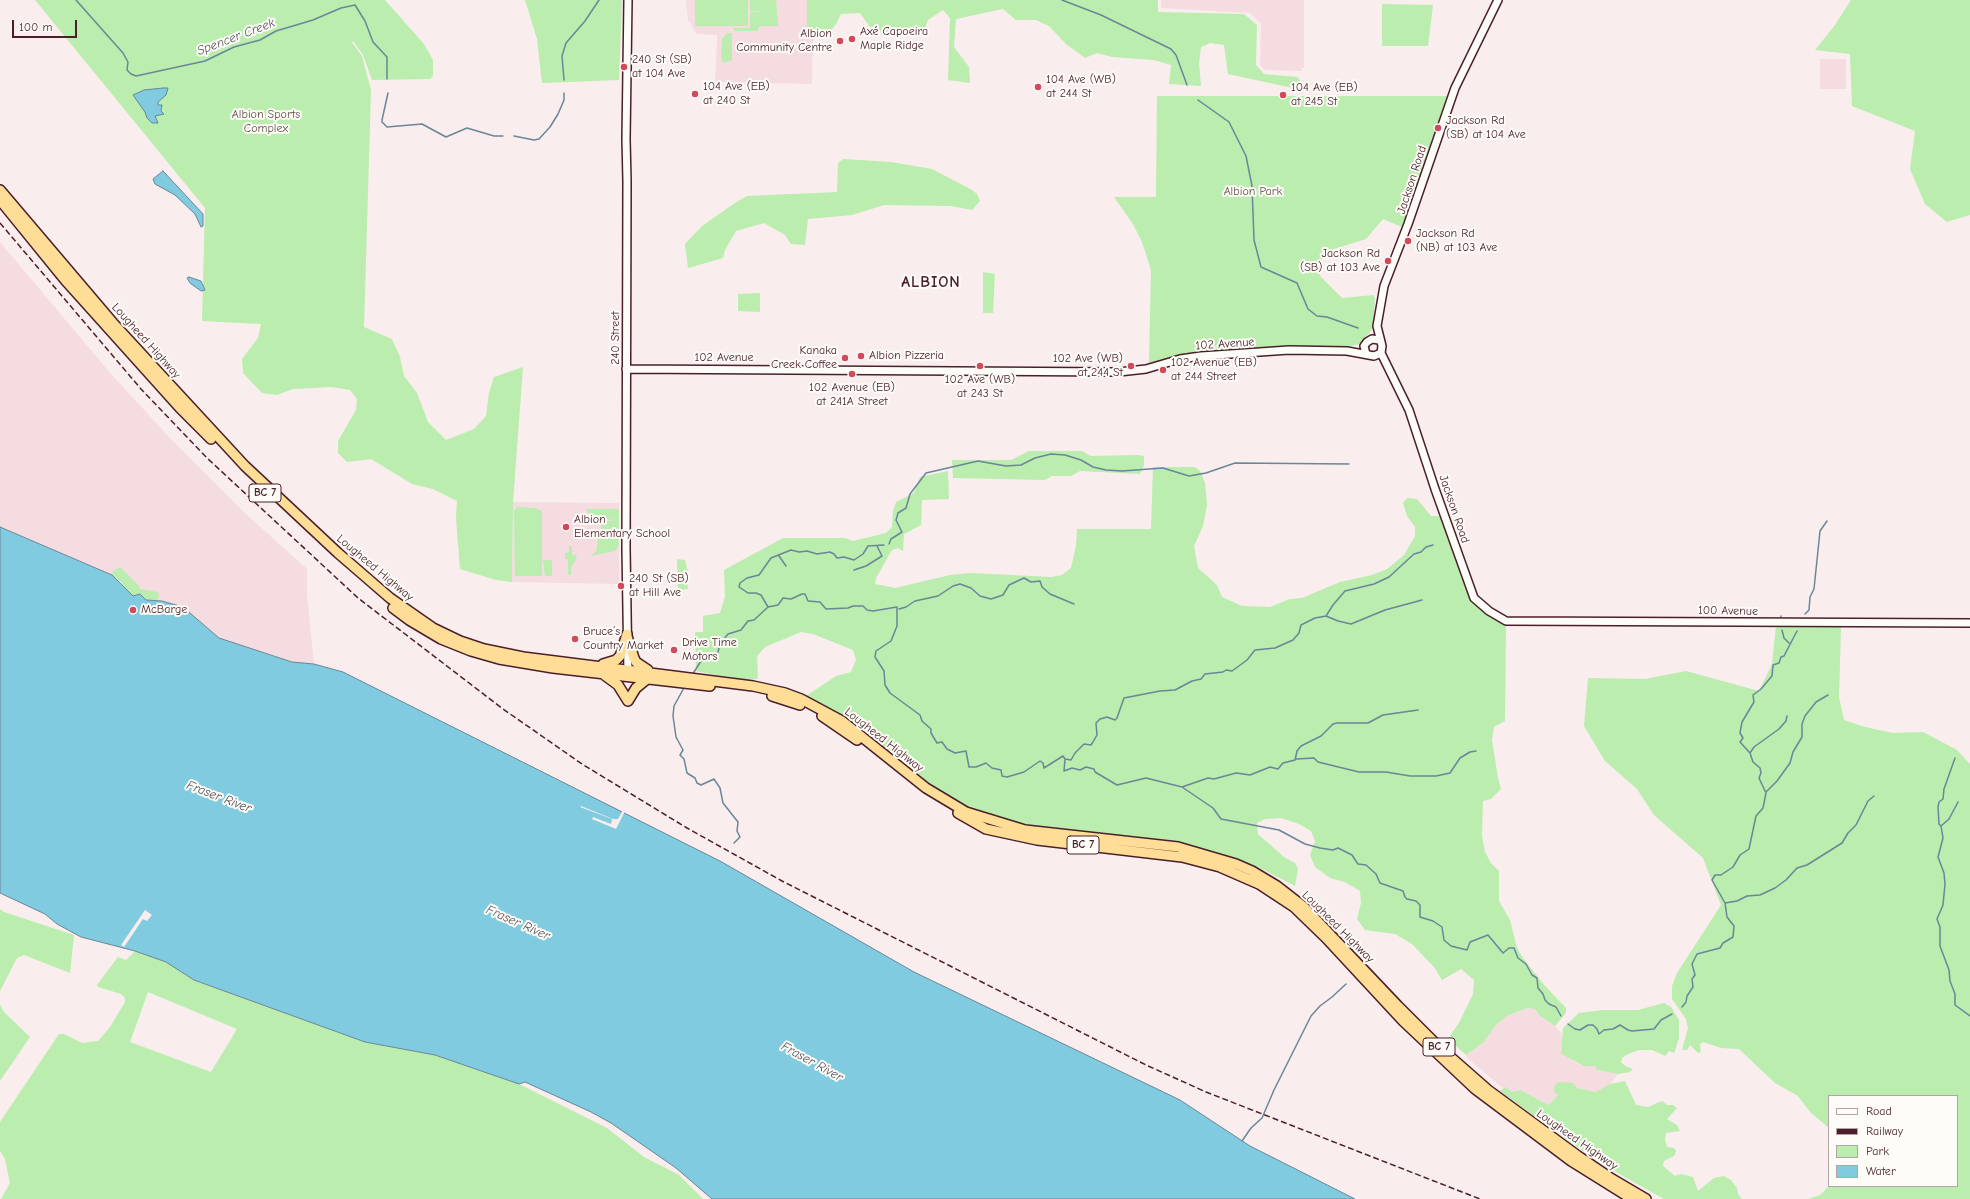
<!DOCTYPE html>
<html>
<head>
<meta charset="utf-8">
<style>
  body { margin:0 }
  #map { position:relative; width:1970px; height:1199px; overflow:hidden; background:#f9eded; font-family:"Comic Neue",sans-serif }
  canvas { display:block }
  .legend { position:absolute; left:1828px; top:1095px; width:130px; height:92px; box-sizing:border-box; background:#fdfcf7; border:1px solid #b5a4a5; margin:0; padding:5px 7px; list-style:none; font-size:12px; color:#4a1f2b }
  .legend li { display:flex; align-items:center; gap:8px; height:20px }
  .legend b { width:20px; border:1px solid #b5a4a5 }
  .scale { position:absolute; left:12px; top:20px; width:65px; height:18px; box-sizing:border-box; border:2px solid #4a1f2b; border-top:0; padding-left:5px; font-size:12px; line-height:14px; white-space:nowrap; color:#4a1f2b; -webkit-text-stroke:3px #fdfcf7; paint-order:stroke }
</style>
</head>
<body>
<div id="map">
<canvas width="1970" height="1199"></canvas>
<ul class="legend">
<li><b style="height:5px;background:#fdfcf7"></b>Road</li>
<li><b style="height:5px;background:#4a1f2b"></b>Railway</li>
<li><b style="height:11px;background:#baedae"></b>Park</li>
<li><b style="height:11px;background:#80cbe0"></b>Water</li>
</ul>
<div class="scale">100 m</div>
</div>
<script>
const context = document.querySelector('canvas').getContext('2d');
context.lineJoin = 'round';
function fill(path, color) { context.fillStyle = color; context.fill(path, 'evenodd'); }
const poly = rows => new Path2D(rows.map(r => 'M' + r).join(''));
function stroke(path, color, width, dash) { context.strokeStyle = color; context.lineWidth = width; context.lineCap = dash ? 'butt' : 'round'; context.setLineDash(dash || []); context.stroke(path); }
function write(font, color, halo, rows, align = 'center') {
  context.font = font + ' "Comic Neue",sans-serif'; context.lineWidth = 4; context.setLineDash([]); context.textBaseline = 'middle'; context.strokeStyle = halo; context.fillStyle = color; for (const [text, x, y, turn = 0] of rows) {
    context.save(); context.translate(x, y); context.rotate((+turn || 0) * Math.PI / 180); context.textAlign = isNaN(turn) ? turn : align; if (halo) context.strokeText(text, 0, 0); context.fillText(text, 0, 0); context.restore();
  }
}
fill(poly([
  [686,0,807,0,807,26,813,31,812,84,715,82,717,35,697,34,688,20],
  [1161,0,1304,0,1304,68,1302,68,1301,71,1265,70,1260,65,1261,24,1250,13,1161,8],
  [1820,59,1846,59,1846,89,1820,89],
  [0,242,111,374,171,439,246,514,307,569,307,594,314,664,292,662,218,638,186,611,174,605,163,601,150,600,112,575,0,527],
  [513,502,619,503,619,584,512,582],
  [1527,1008,1535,1009,1539,1015,1555,1026,1562,1034,1561,1054,1583,1066,1595,1066,1597,1070,1618,1074,1610,1084,1601,1091,1596,1092,1577,1088,1558,1095,1549,1105,1520,1090,1512,1092,1503,1088,1468,1059,1466,1055,1484,1042,1496,1025,1507,1016]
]), '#f5dce1');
fill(poly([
  [35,0,385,0,424,44,433,60,433,76,430,79,372,80,363,55,354,42,351,41,362,56,371,90,364,327,392,339,400,357,404,376,417,393,428,422,446,440,474,429,486,416,489,393,494,377,523,367,513,502,512,582,496,580,460,569,456,518,457,501,433,489,412,484,371,459,347,462,338,453,338,441,356,410,357,399,350,390,331,387,313,388,293,389,277,395,262,393,243,373,242,359,258,338,261,324,202,321,205,208],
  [525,0,622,0,619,80,542,83,537,39],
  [695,0,748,0,748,26,695,26],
  [750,0,776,0,778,26,760,26,757,31,734,31,734,28,750,28,750,12,768,12,750,11],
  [807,0,1158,0,1158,12,1244,14,1257,25,1256,65,1264,74,1297,77,1311,92,1228,74,1224,45,1210,43,1201,47,1199,63,1201,86,1169,84,1171,65,1154,60,1112,57,1097,53,1085,58,1066,44,1049,26,1036,20,1016,20,1003,9,956,19,954,47,969,67,970,83,948,80,950,18,943,10,928,20,923,33,912,36,877,31,870,27,860,13,841,14,836,24,830,32,813,31,807,27],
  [1851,0,1970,0,1970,215,1947,222,1925,204,1910,169,1915,131,1852,106,1850,54,1815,50,1835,25],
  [1382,4,1433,5,1428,46,1382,46],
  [727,33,732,33,732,60,723,63,721,58,722,39],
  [1157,96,1447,96,1407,218,1402,227,1383,219,1366,239,1331,250,1318,263,1320,276,1342,298,1374,295,1375,299,1373,328,1364,340,1357,345,1337,348,1191,354,1149,364,1151,270,1142,242,1133,224,1114,197,1156,197],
  [843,159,891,162,932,169,972,190,977,194,980,201,972,210,951,206,884,205,852,215,808,219,805,245,791,244,785,235,764,223,736,231,725,250,723,258,688,268,685,244,702,226,735,203,747,196,837,192,838,163],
  [983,272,995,274,993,313,983,313],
  [760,293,760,312,738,311,738,294],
  [1029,451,1082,451,1091,456,1138,455,1144,456,1144,465,1140,474,1080,471,1071,476,1052,476,1045,480,953,478,952,460,1011,460],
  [1153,467,1195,467,1200,471,1205,483,1207,505,1203,526,1194,546,1198,568,1217,585,1222,597,1242,606,1270,607,1290,599,1302,598,1340,582,1372,575,1387,569,1404,555,1415,536,1415,527,1407,516,1403,503,1407,498,1417,499,1431,516,1444,516,1474,598,1506,621,1505,721,1494,727,1492,740,1498,778,1501,789,1491,799,1483,801,1482,836,1485,852,1491,863,1499,871,1499,901,1510,920,1517,948,1523,958,1545,986,1566,1008,1566,1013,1555,1026,1539,1015,1535,1009,1527,1008,1507,1016,1496,1025,1484,1042,1466,1055,1448,1039,1460,1021,1473,994,1474,980,1461,969,1442,980,1434,967,1412,944,1395,934,1365,930,1357,919,1361,903,1360,891,1345,882,1330,878,1315,867,1310,855,1315,841,1311,831,1299,824,1281,818,1265,819,1257,823,1258,834,1284,857,1295,863,1298,869,1295,886,1258,867,1236,864,1178,847,1025,826,968,808,929,783,871,735,846,718,806,696,836,676,851,672,856,660,853,650,813,634,801,632,765,647,757,656,758,676,757,679,741,680,696,671,695,632,703,632,703,616,720,613,725,597,724,570,783,538,845,538,853,541,886,533,892,527,893,511,896,502,914,493,920,477,948,471,949,499,922,500,921,525,904,534,903,551,898,548,892,550,876,578,875,584,895,588,950,575,971,573,1051,577,1062,575,1071,568,1076,546,1077,529,1151,529],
  [517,507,535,508,542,511,542,576,515,576,514,511],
  [587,509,619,509,619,545,615,551,591,556,597,550,598,531,601,531,601,522,614,520,595,518,587,512],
  [569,546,572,546,572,555,575,555,577,558,571,567,571,575,568,575,568,559,565,559,565,553,569,552],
  [677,559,685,560,689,576,681,576,681,579,687,579,688,589,678,590],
  [543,560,552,560,552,576,545,576],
  [120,567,139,586,140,589,157,592,159,594,158,599,156,601,146,600,138,594,133,596,126,590,121,582,112,575,113,571],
  [1776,626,1841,627,1839,697,1844,720,1865,727,1893,733,1923,732,1957,750,1970,764,1970,1199,1808,1199,1820,1195,1829,1186,1957,1186,1957,1096,1829,1096,1829,1128,1810,1112,1798,1096,1775,1083,1739,1049,1721,1048,1703,1042,1700,1044,1701,1052,1698,1053,1690,1045,1687,1050,1682,1050,1688,1028,1686,1019,1672,999,1672,986,1677,973,1721,905,1703,858,1654,815,1637,789,1605,761,1584,726,1588,678,1645,679,1686,671,1759,691,1772,664],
  [0,909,4,912,74,935,70,973,24,955,17,958,0,991],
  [135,951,167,962,194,980,365,1042,435,1055,519,1084,607,1128,644,1157,679,1175,703,1199,1,1199,10,1183,5,1159,0,1151,0,1122,59,1034,64,1034,82,1043,98,1041,110,1027,125,1002,125,998,121,994,98,987,97,985,118,957,126,960],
  [148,992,237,1029,211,1072,130,1042],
  [1664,1003,1671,1007,1679,1020,1679,1038,1674,1053,1669,1051,1665,1056,1652,1050,1639,1050,1628,1054,1622,1058,1621,1062,1625,1066,1633,1069,1630,1072,1618,1074,1597,1070,1595,1066,1584,1066,1561,1054,1563,1028,1579,1013,1603,1010,1638,1010],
  [0,1005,4,1012,30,1037,0,1081],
  [1625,1081,1636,1105,1648,1107,1662,1101,1667,1105,1673,1105,1677,1108,1667,1119,1677,1125,1680,1131,1666,1133,1665,1139,1667,1147,1674,1148,1676,1151,1674,1156,1664,1161,1663,1166,1675,1176,1681,1174,1693,1177,1698,1191,1714,1178,1724,1176,1731,1180,1737,1188,1738,1194,1742,1199,1664,1199,1621,1175,1571,1143,1500,1091,1505,1087,1512,1092,1520,1090,1549,1105,1558,1095,1554,1091,1554,1087,1558,1082,1573,1083,1577,1088,1596,1092,1610,1084]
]), '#baedae');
const water = poly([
  [163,88,168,88,166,95,158,102,158,105,162,105,161,111,164,114,155,116,158,123,152,123,147,118,145,112,133,95,144,90,163,88],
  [163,171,203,214,203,226,201,227,195,214,175,195,155,184,153,179,163,171],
  [189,277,201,281,205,290,201,291,190,283,187,278,189,277],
  [0,527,112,575,133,596,140,594,146,600,162,601,183,607,219,638,292,662,314,664,343,672,720,861,914,972,1180,1100,1250,1146,1355,1199,712,1199,676,1168,611,1123,591,1112,525,1082,519,1084,435,1055,365,1042,194,980,166,962,135,951,81,937,57,924,45,914,0,893,0,527]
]);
fill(water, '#80cbe0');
stroke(water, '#6a8698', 1);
fill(poly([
  [581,806,613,819,618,819,623,810,625,811,616,829,592,819,593,817,611,824,612,819,580,807],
  [145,910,152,915,147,921,143,919,124,947,121,945]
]), '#f9eded');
stroke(poly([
  [76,0,123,53,128,62,127,70,131,74,136,76,205,61,234,47,260,40,276,31,313,20,341,8,355,5,365,21,373,42,387,57,387,79],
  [1062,0,1101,15,1171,49,1176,55,1187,85],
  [564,80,562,56,566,43,585,21,599,0],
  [388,93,382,120,382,122,387,127,422,124,446,137,467,128,494,136,503,136],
  [1198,100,1229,122,1246,156,1252,186,1254,240,1261,267,1297,283,1308,309,1317,316,1327,317,1358,328],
  [514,136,534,140,539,139,550,127,558,114,564,100,564,93],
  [889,544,891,539,902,532,896,520,898,513,906,508,910,494,926,473,978,461,1006,466,1021,465,1035,458,1051,454,1065,455,1081,460,1093,467,1106,470,1122,471,1163,468,1189,476,1206,473,1235,463,1349,464],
  [779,556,786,566],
  [854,570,866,566,882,556,877,546],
  [768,607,761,595,756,593,748,593,739,587,740,583,747,578,759,575,771,558,791,550,799,552,807,551,817,554,830,552,834,554,837,558,844,557,854,560,863,554,868,546,884,545],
  [899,609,906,607,915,601,938,596,953,586,960,584,971,588,980,596,991,599,1003,595,1009,585,1024,578,1031,582,1040,581,1042,587,1050,594,1074,604],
  [1805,614,1809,610,1810,597,1814,589,1820,531,1827,521],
  [1326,616,1338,621,1351,624,1385,610,1422,600],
  [1781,616,1781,617],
  [1782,630,1784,638,1789,643],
  [692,675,703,658,714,657,718,652,720,644,728,634,741,630,748,621,754,620,768,607,778,605,783,598,791,599,802,594,805,594,808,601,820,602,826,609,848,608,853,606,863,606,867,610,873,611,897,607,897,626,891,641,876,651,875,657,884,671,885,685,890,693,920,715,922,721,931,729,931,733,937,743,942,742,947,749,955,753,966,751,969,767,976,767,986,763,992,768,1001,770,1002,776,1007,777,1024,772,1040,761,1043,763,1044,768,1063,756,1065,759,1064,771,1072,768,1080,770,1086,767,1094,769,1095,772,1117,785,1146,778,1182,787,1213,808,1221,819,1279,830,1305,844,1320,848,1333,850,1338,848,1352,855,1358,864,1366,865,1376,874,1380,883,1403,891,1405,897,1407,899,1416,901,1420,905,1420,917,1433,921,1442,927,1444,940,1451,946,1467,950,1470,942,1488,935,1503,953,1509,948,1514,948,1518,958,1526,964,1532,975,1537,978,1538,988,1543,994,1545,1000,1549,1004,1556,1007,1561,1016],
  [685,686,674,706,673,716,676,737,683,750,680,755,684,759,687,773,695,778,697,783,701,785,714,779,720,788,723,803,738,822,737,831,740,837,734,843],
  [1750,753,1754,747,1779,729,1786,721,1787,716],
  [1955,758,1944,789,1943,799,1939,802,1938,807,1939,824,1941,826,1943,838,1938,857,1944,873,1945,884,1943,905,1937,919,1940,927,1940,946,1949,970,1950,981,1955,994,1955,1005,1970,1016],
  [1065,759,1071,760,1075,753,1084,744,1091,745,1093,742,1097,735,1096,723,1100,719,1107,717,1115,720,1117,718,1124,698,1160,691,1175,690,1192,681,1201,679,1205,674,1223,672,1226,670,1232,671,1247,660,1255,650,1275,648,1293,640,1299,633,1301,625,1315,618,1326,616,1333,605,1345,591,1374,584,1389,577,1414,554,1421,552,1426,547,1433,545],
  [1296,759,1314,758,1318,762,1359,772,1386,772,1410,776,1436,776,1450,773,1460,758,1470,752,1476,751],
  [1182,787,1208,778,1214,779,1236,773,1250,775,1270,767,1278,769,1283,763,1295,760,1297,751,1301,746,1321,736,1333,724,1337,723,1368,723,1383,715,1418,710],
  [1766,792,1777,781,1790,763,1793,752,1802,737,1802,724,1805,716,1816,702,1828,695],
  [1941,826,1949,819,1958,802],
  [1725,903,1737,901,1747,896,1760,895,1775,888,1786,880,1797,868,1807,865,1842,843,1848,833,1856,825,1868,801,1874,796],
  [1682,1007,1686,1002,1687,996,1693,987,1692,979,1695,975,1692,964,1697,954,1720,948,1723,943,1733,937,1734,926,1727,917,1725,903,1712,880,1715,875,1721,875,1733,867,1740,855,1749,849,1756,816,1763,808,1766,793,1759,778,1761,773,1760,768,1753,762,1750,753,1740,742,1743,738,1740,733,1742,722,1754,702,1753,695,1761,689,1772,676,1773,665,1779,663,1781,657,1784,656,1797,631],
  [1568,1024,1575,1029,1580,1030,1588,1025,1593,1025,1597,1029,1599,1034,1604,1030,1613,1029,1620,1025,1628,1030,1632,1031,1654,1029,1661,1020,1672,1014],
  [1242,1141,1251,1128,1262,1118,1274,1090,1311,1016,1320,1006,1332,997,1346,984]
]), '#6a8698', 1.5);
const secondary = poly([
  [628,0,626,139,627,181,626,548,628,674],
  [1381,353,1409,410,1435,489,1474,598,1489,611,1506,621,1970,623],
  [1381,353,1382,346,1377,326,1384,286,1408,224,1455,88,1498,0],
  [1366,354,1364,346,1367,342,1372,339,1379,340],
  [626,369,1119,372,1146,369,1180,359,1201,356,1289,350,1347,351,1374,356,1381,353]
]);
const highway = poly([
  [0,190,113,323,245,466,338,553,390,598,433,628,460,641,484,649,523,657,753,686,785,693,801,699,842,721,926,788,966,812,1025,830,1178,847,1236,864,1252,871,1277,886,1304,907,1398,1006,1439,1047,1488,1090,1578,1156,1612,1179,1646,1199],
  [0,200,65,280,180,408,211,439],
  [393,608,409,620,441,639,471,651,499,659,553,668,710,686],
  [627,636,634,658,636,662,648,670],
  [603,664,616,660,620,656,627,634],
  [603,674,618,685,628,701,636,688,647,679],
  [772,696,800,705],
  [822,716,857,740],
  [958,813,986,829,1037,840,1182,857,1220,867,1259,884,1294,907,1326,938,1403,1021,1475,1089,1571,1161,1632,1199]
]);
stroke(secondary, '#4a1f2b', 10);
stroke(highway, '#4a1f2b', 12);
stroke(secondary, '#fdfcf7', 7);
stroke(highway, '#fedd96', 9);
stroke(poly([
  [0,223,141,389,207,458,358,598,503,709,582,764,687,828,782,881,1146,1065,1206,1092,1480,1199]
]), '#4a1f2b', 1.5, [6, 3]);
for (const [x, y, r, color] of [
  [852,39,4,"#d1495b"],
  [840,41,4,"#d1495b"],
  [624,67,4,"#d1495b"],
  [1038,87,4,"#d1495b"],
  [695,94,4,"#d1495b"],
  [1283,95,4,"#d1495b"],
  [1438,128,4,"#d1495b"],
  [1408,241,4,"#d1495b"],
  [1388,261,4,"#d1495b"],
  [861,356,4,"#d1495b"],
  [845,358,4,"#d1495b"],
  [980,366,4,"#d1495b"],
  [1131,366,4,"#d1495b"],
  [1163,370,4,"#d1495b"],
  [852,374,4,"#d1495b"],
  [566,527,4,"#d1495b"],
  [621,586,4,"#d1495b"],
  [133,610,4,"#d1495b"],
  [575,639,4,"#d1495b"],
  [674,650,4,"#d1495b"]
]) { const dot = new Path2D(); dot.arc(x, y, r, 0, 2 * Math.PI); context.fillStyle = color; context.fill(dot); stroke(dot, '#fdfcf7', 1.5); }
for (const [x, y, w] of [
  [265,493,32],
  [1083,845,32],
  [1439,1047,32]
]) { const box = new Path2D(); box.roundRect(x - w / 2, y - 9, w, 18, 3); context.fillStyle = '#fdfcf7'; context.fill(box); stroke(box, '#4a1f2b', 1); }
write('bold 11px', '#4a1f2b', null, [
  ["BC 7",265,493],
  ["BC 7",1083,845],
  ["BC 7",1439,1047]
]);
write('12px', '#4a1f2b', '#fdfcf7', [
  ["Axé Capoeira",860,32],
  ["Maple Ridge",860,46],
  ["Albion",832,34,"right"],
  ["Community Centre",832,48,"right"],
  ["240 St (SB)",632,60],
  ["at 104 Ave",632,74],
  ["104 Ave (WB)",1046,80],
  ["at 244 St",1046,94],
  ["104 Ave (EB)",703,87],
  ["at 240 St",703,101],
  ["104 Ave (EB)",1291,88],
  ["at 245 St",1291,102],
  ["Jackson Rd",1446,121],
  ["(SB) at 104 Ave",1446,135],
  ["Jackson Rd",1416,234],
  ["(NB) at 103 Ave",1416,248],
  ["Jackson Rd",1380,254,"right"],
  ["(SB) at 103 Ave",1380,268,"right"],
  ["Kanaka",837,351,"right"],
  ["Creek Coffee",837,365,"right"],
  ["Albion Pizzeria",869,356],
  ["102 Ave (WB)",1123,359,"right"],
  ["at 244 St",1123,373,"right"],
  ["102 Avenue (EB)",1171,363],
  ["at 244 Street",1171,377],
  ["102 Ave (WB)",980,380,"center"],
  ["at 243 St",980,394,"center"],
  ["102 Avenue (EB)",852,388,"center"],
  ["at 241A Street",852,402,"center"],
  ["Albion",574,520],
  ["Elementary School",574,534],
  ["240 St (SB)",629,579],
  ["at Hill Ave",629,593],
  ["McBarge",141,610],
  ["Bruce’s",583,632],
  ["Country Market",583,646],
  ["Drive Time",682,643],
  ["Motors",682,657]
], 'left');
write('12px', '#66524c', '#fdfcf7', [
  ["Albion Sports",266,115],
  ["Complex",266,129],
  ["Albion Park",1253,192]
]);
write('12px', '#4a1f2b', '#fdfcf7', [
  ["Jackson Road",1412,180,-72],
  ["240 Street",616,338,-90],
  ["Lougheed Highway",146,341,48],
  ["102 Avenue",1225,344,-4],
  ["102 Avenue",724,358],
  ["Jackson Road",1454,509,71],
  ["Lougheed Highway",375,568,40],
  ["100 Avenue",1728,611,1],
  ["Lougheed Highway",884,740,38],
  ["Lougheed Highway",1338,927,45],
  ["Lougheed Highway",1577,1140,35]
]);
write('italic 13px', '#5a5361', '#fdfcf7', [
  ["Spencer Creek",236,37,-21],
  ["Fraser River",219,797,21],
  ["Fraser River",518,923,24],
  ["Fraser River",812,1062,29]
]);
context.letterSpacing = '1px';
write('bold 16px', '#4a1f2b', '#fdfcf7', [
  ["ALBION",931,282]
]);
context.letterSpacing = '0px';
</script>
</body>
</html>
